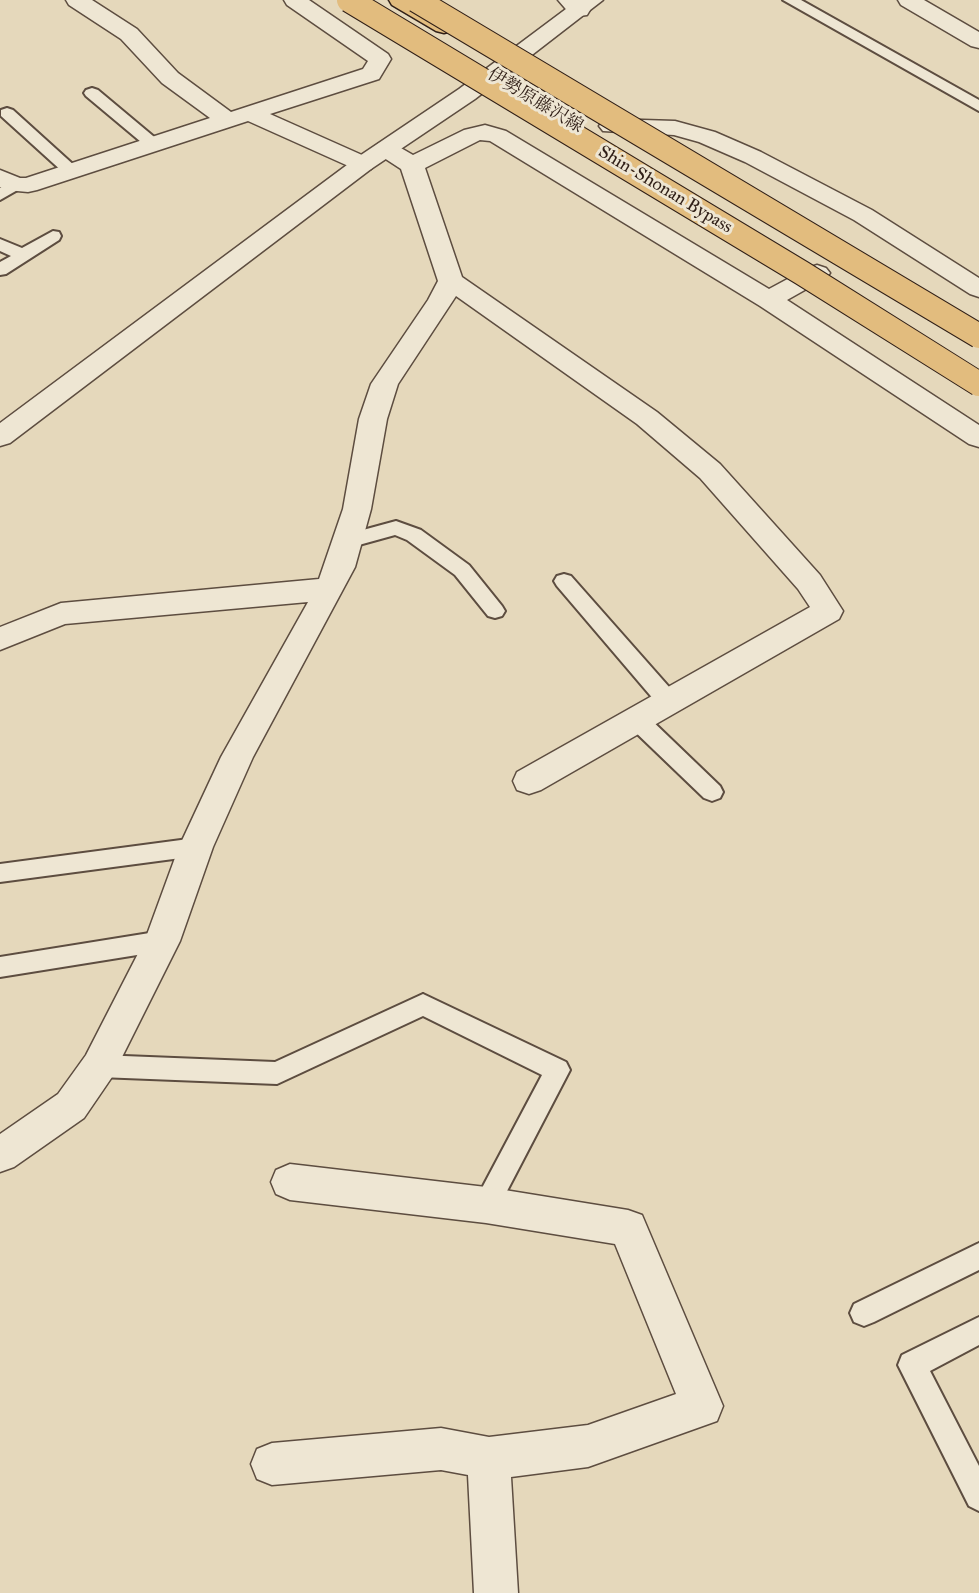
<!DOCTYPE html>
<html>
<head>
<meta charset="utf-8">
<style>
  body { margin:0 }
  canvas { display:block; background:#e5d8bb }
</style>
</head>
<body>
<canvas width="979" height="1593"></canvas>
<script>
const context = document.querySelector('canvas').getContext('2d');
context.lineJoin = 'round';
const poly = rows => new Path2D(rows.map(r => 'M' + r).join(''));
function stroke(path, color, width, dash) { context.strokeStyle = color; context.lineWidth = width; context.lineCap = dash ? 'butt' : 'round'; context.setLineDash(dash || []); context.stroke(path); }
function fill(path, color) { context.fillStyle = color; context.fill(path, 'evenodd'); }
function write(font, color, halo, rows, align = 'center') {
  context.font = font + ' "IM FELL Great Primer","Noto Serif JP",serif'; context.lineWidth = 6; context.setLineDash([]); context.textBaseline = 'middle'; context.strokeStyle = halo; context.fillStyle = color; for (const [text, x, y, turn = 0] of rows) {
    context.save(); context.translate(x, y); context.rotate((+turn || 0) * Math.PI / 180); context.textAlign = isNaN(turn) ? turn : align; if (halo) context.strokeText(text, 0, 0); context.fillText(text, 0, 0); context.restore();
  }
}
const service = poly([
  [783,0,801,0,979,100,979,111,783,0],
  [92,88,98,90,159,141,161,144,159,147,147,147,86,96,84,93,86,90,92,88],
  [7,108,13,110,76,167,78,170,76,173,64,173,1,116,1,110,7,108],
  [15,180,21,182,23,185,21,188,0,200,0,188,15,180],
  [53,231,59,232,61,236,59,240,6,274,0,275,0,262,11,256,0,251,0,239,22,248,53,231],
  [396,521,421,530,469,565,502,606,505,611,502,616,495,618,488,616,455,575,407,540,395,535,348,548,341,546,338,541,341,536,396,521],
  [564,574,571,576,677,696,680,702,677,708,669,710,661,708,557,586,554,581,557,576,564,574],
  [637,712,645,714,720,786,723,792,720,798,712,801,704,798,629,726,626,720,629,714,637,712],
  [196,838,204,841,207,847,204,853,196,856,0,882,0,864,196,838],
  [162,931,170,934,174,941,170,948,162,951,0,977,0,957,162,931],
  [423,994,566,1062,570,1070,495,1214,486,1217,477,1214,473,1205,542,1075,423,1016,277,1084,99,1077,90,1074,86,1066,90,1058,99,1055,275,1062,423,994],
  [979,1243,979,1270,874,1322,864,1326,854,1322,850,1313,854,1304,979,1243],
  [979,1317,979,1345,930,1371,979,1466,979,1511,969,1506,898,1365,902,1355,979,1317]
]);
const minor = poly([
  [66,0,92,0,137,29,178,73,231,112,363,69,368,61,287,5,284,0,309,0,388,54,391,59,379,79,270,114,371,159,375,164,371,169,363,171,355,169,248,121,37,190,28,192,6,190,0,187,0,170,20,178,26,178,210,118,162,83,121,39,69,5,66,0],
  [558,0,581,0,590,10,587,15,579,16,571,15,558,0],
  [611,119,675,121,715,132,761,152,872,210,979,278,979,297,970,294,854,220,745,162,699,142,674,135,603,131,599,126,603,121,611,119],
  [485,125,506,131,769,289,808,268,817,265,826,268,830,273,826,278,787,300,979,425,979,447,969,444,760,306,490,141,480,140,425,168,462,277,657,412,720,464,820,575,843,611,839,619,541,790,529,794,517,790,513,781,517,772,810,607,798,589,700,478,637,424,456,296,398,384,387,419,371,509,355,567,253,757,213,847,180,941,112,1077,84,1118,14,1167,0,1172,0,1134,58,1094,86,1055,145,940,179,847,221,757,308,602,65,624,0,650,0,627,61,603,319,579,343,509,359,419,371,384,428,300,438,281,401,169,378,154,374,149,378,144,386,142,394,144,413,155,464,130,485,125],
  [290,1164,486,1187,628,1210,642,1215,723,1406,717,1421,588,1467,511,1477,518,1593,474,1593,468,1475,441,1470,272,1485,257,1479,251,1464,257,1449,272,1443,441,1428,489,1437,588,1425,676,1394,615,1244,486,1223,290,1200,276,1194,271,1182,276,1170,290,1164]
]);
const tertiary = poly([
  [578,0,603,0,475,99,371,169,10,443,0,446,0,423,355,159,459,89,578,0],
  [898,0,924,0,979,32,979,48,971,46,901,5,898,0]
]);
const primary = poly([
  [389,0,415,0,452,21,455,26,452,31,444,33,436,31,392,5,389,0]
]);
stroke(service, '#5d4d40', 4);
stroke(minor, '#5d4d40', 3);
stroke(tertiary, '#5d4d40', 3);
stroke(primary, '#301f17', 3);
fill(service, '#eee6d3');
fill(minor, '#eee6d3');
fill(tertiary, '#eee6d3');
fill(primary, '#e2bc7e');
const motorwayBridge = poly([
  [349,0,802,273,979,384],
  [416,0,979,336]
]);
stroke(motorwayBridge, '#301f17', 26, []);
stroke(motorwayBridge, '#e2bc7e', 24);
write('18px', '#301f17', '#eee6d3', [
  ["伊勢原藤沢線",535,101,31],
  ["Shin-Shonan Bypass",665,190,31]
]);
</script>
</body>
</html>
